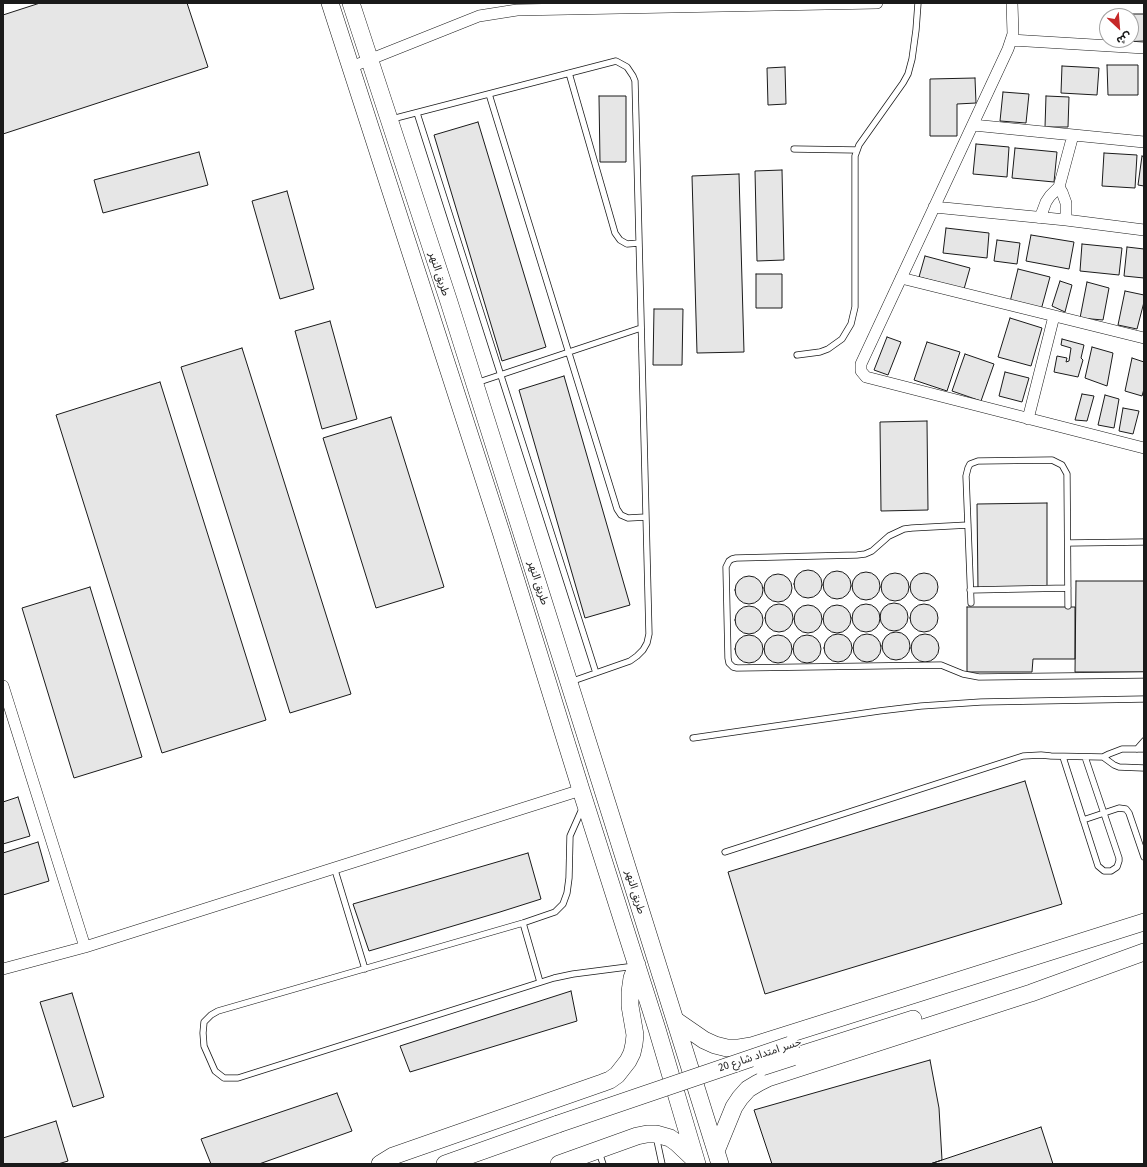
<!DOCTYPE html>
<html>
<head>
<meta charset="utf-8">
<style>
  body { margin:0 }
  #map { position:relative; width:1147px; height:1167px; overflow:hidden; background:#fff; font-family:"Fira Sans Condensed","Noto Sans Arabic",sans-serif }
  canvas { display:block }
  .frame { position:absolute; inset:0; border:4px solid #1a1a1a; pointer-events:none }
  .north { position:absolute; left:1099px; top:8px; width:40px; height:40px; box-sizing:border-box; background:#fff; border:1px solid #a3a3a3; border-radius:50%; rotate:154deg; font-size:11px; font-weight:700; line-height:16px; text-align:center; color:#1a1a1a }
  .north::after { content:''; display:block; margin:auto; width:14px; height:18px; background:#c62828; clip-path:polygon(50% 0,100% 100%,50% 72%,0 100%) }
</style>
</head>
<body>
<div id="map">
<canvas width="1147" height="1167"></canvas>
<div class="frame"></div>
<div class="north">ش</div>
</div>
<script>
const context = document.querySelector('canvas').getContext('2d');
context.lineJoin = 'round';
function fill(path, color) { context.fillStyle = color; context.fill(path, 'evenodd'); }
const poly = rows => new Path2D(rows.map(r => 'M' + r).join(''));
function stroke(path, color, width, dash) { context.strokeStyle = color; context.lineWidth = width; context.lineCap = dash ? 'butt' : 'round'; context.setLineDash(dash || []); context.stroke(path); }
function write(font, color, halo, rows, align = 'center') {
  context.font = font + ' "Fira Sans Condensed","Noto Sans Arabic",sans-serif'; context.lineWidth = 3; context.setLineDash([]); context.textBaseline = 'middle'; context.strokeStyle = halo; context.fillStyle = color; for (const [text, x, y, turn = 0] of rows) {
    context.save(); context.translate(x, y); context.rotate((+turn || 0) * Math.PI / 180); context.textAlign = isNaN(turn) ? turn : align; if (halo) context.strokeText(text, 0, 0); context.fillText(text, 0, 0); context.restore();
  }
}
const building = poly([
  [40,3,187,3,208,67,3,134,3,15,40,3],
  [1120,14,1144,14,1144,41,1120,42,1120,40,1131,40,1131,16,1120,16,1120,14],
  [1107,65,1138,65,1138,95,1108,95,1107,65],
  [1062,66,1099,68,1097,95,1061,93,1062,66],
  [785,67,786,104,768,105,767,68,785,67],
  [975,78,976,103,957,104,957,136,930,136,930,79,975,78],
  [1003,92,1029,94,1026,123,1000,121,1003,92],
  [599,96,626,96,626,162,600,162,599,96],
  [1046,96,1069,97,1068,127,1045,127,1046,96],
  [478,122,546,347,502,361,434,135,478,122],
  [976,144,1009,147,1007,177,973,174,976,144],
  [1015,148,1057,152,1054,182,1012,178,1015,148],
  [199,152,208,185,103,213,94,180,199,152],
  [1104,153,1137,155,1135,188,1102,186,1104,153],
  [1142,156,1144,157,1144,186,1138,185,1142,156],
  [782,170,784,260,757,261,755,171,782,170],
  [739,174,744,352,697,353,692,176,739,174],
  [287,191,314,289,280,299,252,201,287,191],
  [946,228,989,233,987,258,943,253,946,228],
  [1031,235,1074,242,1069,269,1026,261,1031,235],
  [997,240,1020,243,1017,264,994,261,997,240],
  [1082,244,1122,248,1119,275,1080,271,1082,244],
  [1127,247,1144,249,1144,278,1124,276,1127,247],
  [925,256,970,268,964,289,919,277,925,256],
  [1018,269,1050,277,1041,310,1010,302,1018,269],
  [756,274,782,274,782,308,756,308,756,274],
  [1060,281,1072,285,1065,312,1052,306,1060,281],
  [1087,282,1109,288,1103,320,1080,318,1087,282],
  [1125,291,1144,295,1144,302,1137,329,1118,325,1125,291],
  [654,309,683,309,682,365,653,365,654,309],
  [1010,318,1042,328,1031,366,998,357,1010,318],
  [330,321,357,419,322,429,295,331,330,321],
  [887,337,901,342,888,375,874,370,887,337],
  [1062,339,1084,345,1081,358,1083,360,1078,377,1054,372,1057,356,1067,358,1066,362,1069,361,1071,348,1061,345,1062,339],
  [927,342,960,352,947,391,914,380,927,342],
  [1092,347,1113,353,1107,386,1085,378,1092,347],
  [242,348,351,694,290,713,181,367,242,348],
  [965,354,994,364,981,401,952,391,965,354],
  [1132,358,1144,362,1144,389,1142,396,1125,391,1132,358],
  [1005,372,1029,378,1022,402,999,396,1005,372],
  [564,376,630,605,585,618,519,390,564,376],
  [160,382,266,720,162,753,56,415,160,382],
  [1082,394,1094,396,1087,421,1075,420,1082,394],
  [1105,395,1119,399,1114,428,1098,425,1105,395],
  [1123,408,1139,411,1133,434,1119,431,1123,408],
  [391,417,444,587,376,608,323,438,391,417],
  [927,421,928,510,881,511,880,422,927,421],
  [1047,503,1047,589,978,589,977,504,1047,503],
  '794 584a14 14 0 1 1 28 0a14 14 0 1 1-28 0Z',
  '823 585a14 14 0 1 1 28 0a14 14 0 1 1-28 0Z',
  '852 586a14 14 0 1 1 28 0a14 14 0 1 1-28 0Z',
  '881 587a14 14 0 1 1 28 0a14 14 0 1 1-28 0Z',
  '910 587a14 14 0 1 1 28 0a14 14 0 1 1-28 0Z',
  '764 588a14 14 0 1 1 28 0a14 14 0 1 1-28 0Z',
  '735 590a14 14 0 1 1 28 0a14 14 0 1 1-28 0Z',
  [1076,581,1144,581,1144,672,1075,672,1076,581],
  [90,587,142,757,74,778,22,608,90,587],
  '880 617a14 14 0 1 1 28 0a14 14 0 1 1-28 0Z',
  '765 618a14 14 0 1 1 28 0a14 14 0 1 1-28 0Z',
  '910 618a14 14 0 1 1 28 0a14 14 0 1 1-28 0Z',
  '852 618a14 14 0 1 1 28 0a14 14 0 1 1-28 0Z',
  '794 619a14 14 0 1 1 28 0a14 14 0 1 1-28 0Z',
  '823 619a14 14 0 1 1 28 0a14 14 0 1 1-28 0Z',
  '735 620a14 14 0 1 1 28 0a14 14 0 1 1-28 0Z',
  [967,607,1075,607,1075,659,1033,659,1032,672,967,672,967,607],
  '882 646a14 14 0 1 1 28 0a14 14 0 1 1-28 0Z',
  '911 648a14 14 0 1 1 28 0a14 14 0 1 1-28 0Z',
  '824 648a14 14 0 1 1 28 0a14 14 0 1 1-28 0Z',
  '853 648a14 14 0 1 1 28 0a14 14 0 1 1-28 0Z',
  '764 649a14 14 0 1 1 28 0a14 14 0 1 1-28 0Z',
  '793 649a14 14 0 1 1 28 0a14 14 0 1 1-28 0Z',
  '735 649a14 14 0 1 1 28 0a14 14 0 1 1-28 0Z',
  [1025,781,1062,904,765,994,728,872,1025,781],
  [18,797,30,836,3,844,3,802,18,797],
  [38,842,49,881,3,895,3,853,38,842],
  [528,853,541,899,500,912,369,951,353,904,528,853],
  [571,991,577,1021,410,1072,400,1046,571,991],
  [72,993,104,1097,73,1107,40,1002,72,993],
  [930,1060,939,1108,942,1160,930,1164,772,1164,754,1110,930,1060],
  [337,1093,352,1131,259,1164,211,1164,201,1139,337,1093],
  [56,1121,68,1161,58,1164,3,1164,3,1138,56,1121],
  [1041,1127,1053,1164,930,1164,1041,1127]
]);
fill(building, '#e6e6e6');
stroke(building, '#1a1a1a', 1);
const service = poly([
  [569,73,615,233,620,240,627,244,639,243],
  [489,94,617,509,621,515,628,518,646,517],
  [417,113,596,673],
  [392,119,616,61,627,67,633,76,635,81,649,634,647,643,643,650,637,656,630,661,570,682],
  [794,149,857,150],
  [797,355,820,352,828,349,842,339,851,324,855,307,855,156,859,145,903,83,908,74,912,59,916,30,918,3],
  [476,383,641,328],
  [968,525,912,528,904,529,889,536,872,551,865,554,857,555,736,558,732,559,729,561,726,567,728,658,729,663,733,667,737,668,941,665,963,674,979,677,1144,675],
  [1068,543,1144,542],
  [970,590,1068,588],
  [971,603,966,476,968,468,970,464,978,461,1052,460,1062,465,1067,474,1068,606],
  [693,738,879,711,921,706,981,702,1144,699],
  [1137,749,1144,741],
  [1063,757,1098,866,1104,871,1111,871,1117,867,1119,861,1119,858,1085,757],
  [1103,757,1114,765,1119,767,1144,768],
  [582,809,570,836,569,878,567,893,563,904,555,912,523,923,218,1011,211,1015,204,1022,203,1033,204,1046,215,1071,224,1078,238,1078,554,978,573,974,635,966],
  [1083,820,1119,808,1126,809,1129,813,1144,857],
  [725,852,1023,756,1041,755,1051,756,1103,757,1109,754,1122,749,1144,749],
  [334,867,365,969],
  [523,923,540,982],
  [656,1136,662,1164],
  [599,1152,603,1164]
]);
const minor = poly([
  [1012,3,1013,34,1008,49,861,364,861,371,866,377,1144,448],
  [1011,40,1144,48],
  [351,67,479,16,517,10,877,3],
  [973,125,1144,142],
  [1059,187,1062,192,1066,203,1066,220],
  [934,207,1066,220,1144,230],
  [1040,218,1046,202,1050,196,1059,187,1073,135],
  [901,278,1144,338],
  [1028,419,1054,316],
  [3,686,85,947],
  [3,969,85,947,581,790]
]);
const primary = poly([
  [330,3,501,532,581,790,657,1029,697,1164],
  [351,3,449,302,612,819,720,1164],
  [675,1020,704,1040,715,1045,727,1048,739,1048,751,1046,1144,922],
  [793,1057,913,1019],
  [716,1151,734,1107,740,1098,748,1089,758,1083,768,1078,1031,993,1144,952],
  [380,1164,393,1156,602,1083,610,1080,617,1075,628,1061,632,1053,634,1044,635,1035,630,1006,630,992,632,978,637,965],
  [445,1164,558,1124],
  [559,1164,637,1136,647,1134,656,1134,670,1138,677,1143,695,1160]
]);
stroke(service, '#1a1a1a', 7);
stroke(minor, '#1a1a1a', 12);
stroke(primary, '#1a1a1a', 18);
stroke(service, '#fff', 5.5);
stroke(minor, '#fff', 11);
stroke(primary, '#fff', 17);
const primaryBridge = poly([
  [762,1067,793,1057],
  [558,1124,790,1045]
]);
stroke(primaryBridge, '#1a1a1a', 18, []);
stroke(primaryBridge, '#fff', 17);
write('11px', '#1a1a1a', '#fff', [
  ["طريق النهر",439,274,72],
  ["طريق النهر",538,583,72],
  ["طريق النهر",635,892,73],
  ["جسر امتداد شارع 20",760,1055,-18]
]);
</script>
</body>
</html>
